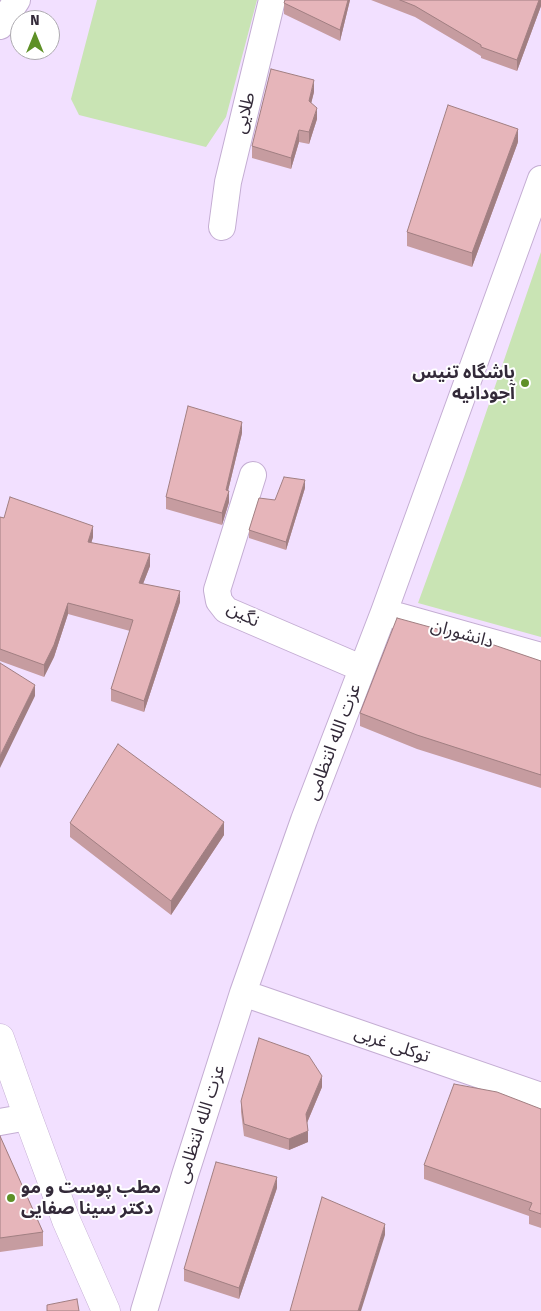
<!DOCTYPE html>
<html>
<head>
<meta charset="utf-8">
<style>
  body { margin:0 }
  #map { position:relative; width:541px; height:1311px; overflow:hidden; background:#f2e0ff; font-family:"Fira Sans",sans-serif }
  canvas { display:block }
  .north { position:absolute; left:10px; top:10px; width:50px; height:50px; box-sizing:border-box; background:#fff; border:1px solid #adaab0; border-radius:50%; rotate:0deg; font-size:14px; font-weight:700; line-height:20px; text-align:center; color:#332a39 }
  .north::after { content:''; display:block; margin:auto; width:18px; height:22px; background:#5e9027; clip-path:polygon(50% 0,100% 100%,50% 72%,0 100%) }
</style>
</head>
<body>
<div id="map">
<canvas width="541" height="1311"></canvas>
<div class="north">N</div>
</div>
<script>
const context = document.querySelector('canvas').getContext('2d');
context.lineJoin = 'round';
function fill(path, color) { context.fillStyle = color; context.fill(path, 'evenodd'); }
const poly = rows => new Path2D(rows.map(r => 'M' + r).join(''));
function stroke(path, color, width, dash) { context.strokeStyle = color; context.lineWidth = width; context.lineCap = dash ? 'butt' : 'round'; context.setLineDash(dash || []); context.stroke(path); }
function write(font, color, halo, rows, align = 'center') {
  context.font = font + ' "Fira Sans","Noto Sans Arabic",sans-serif'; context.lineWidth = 4; context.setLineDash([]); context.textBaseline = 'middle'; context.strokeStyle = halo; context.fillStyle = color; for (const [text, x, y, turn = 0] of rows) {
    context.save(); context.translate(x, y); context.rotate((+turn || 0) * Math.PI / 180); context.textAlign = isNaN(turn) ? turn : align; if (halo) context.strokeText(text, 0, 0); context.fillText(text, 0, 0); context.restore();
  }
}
fill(poly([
  [97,0,257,0,226,117,206,147,79,115,71,99],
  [541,252,541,637,418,603,464,477]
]), '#c9e4b4');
const minor = poly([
  [0,26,17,0],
  [222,227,228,182,272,0],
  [253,475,217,590,219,601,226,610,361,668],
  [384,612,541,656],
  [243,993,541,1096],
  [0,1122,28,1117],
  [144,1311,185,1175,243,993,304,820,384,612,541,179]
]);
const major = poly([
  [0,1038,28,1117,66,1220,106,1311]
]);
stroke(minor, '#c4add3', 28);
stroke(major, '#c4add3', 29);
stroke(minor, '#fff', 26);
stroke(major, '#fff', 28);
fill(poly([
  [350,0,340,41,284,14,284,3],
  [371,0,541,0,541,6,517,71,481,58,481,56,415,17],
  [314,92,311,103,317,119,309,144,299,142,291,169,252,158,252,146],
  [518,142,472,267,407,246,407,232],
  [242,433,228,491,229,502,222,525,166,509,166,497],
  [305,488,286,550,249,538,249,530,275,500],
  [0,517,93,537,91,543,150,566,143,584,180,602,144,712,111,701,111,689,130,631,68,614,54,657,44,677,0,661],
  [541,661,541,788,417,749,360,726,360,713],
  [70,823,224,835,171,915,70,837],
  [322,1087,307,1123,308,1142,289,1150,244,1136,241,1112,241,1101],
  [541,1109,541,1228,529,1224,529,1216,424,1179,424,1165],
  [0,1136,43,1232,43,1246,0,1252],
  [277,1188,239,1299,184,1281,184,1269]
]), '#c69ca0');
fill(poly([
  [348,0,350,0,340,41,340,30],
  [539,0,541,0,541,6,517,71,517,60],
  [314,80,314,92,309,112,309,101],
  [317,108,317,119,309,144,309,132],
  [518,129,518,142,472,267,472,253],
  [299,130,299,142,291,169,291,158],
  [242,422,242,433,226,499,229,491,229,502,222,525,222,513,226,490],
  [305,480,305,488,286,550,286,542],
  [93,526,93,537,88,554,88,542],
  [150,554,150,566,139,594,139,583],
  [180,591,180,602,144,712,144,701],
  [68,603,68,614,54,657,44,677,44,665],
  [35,685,35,696,0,768,0,756],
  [224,822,224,835,171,915,171,901],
  [322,1076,322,1087,306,1125,306,1114],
  [308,1131,308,1142,289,1150,289,1139],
  [277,1177,277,1188,239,1299,239,1288],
  [385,1224,385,1235,361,1311,358,1311]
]), '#a17f82');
const building = poly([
  [285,0,348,0,340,30,284,3,285,0],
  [400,0,539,0,517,60,481,47,481,45,415,6,400,0],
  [271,69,314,80,309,101,317,108,309,132,299,130,291,158,252,146,271,69],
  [448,105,518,129,472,253,407,232,448,105],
  [188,406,242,422,226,490,229,491,222,513,166,497,188,406],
  [284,477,305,480,286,542,249,530,259,498,275,500,284,477],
  [10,497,93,526,88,542,150,554,139,583,180,591,144,701,111,689,133,620,68,603,54,645,44,665,0,649,0,517,4,518,10,497],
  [397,618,488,643,541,661,541,775,417,735,360,713,397,618],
  [0,663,35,685,0,756,0,663],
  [118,744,224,822,171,901,70,823,118,744],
  [259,1038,309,1056,322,1076,306,1114,308,1131,289,1139,244,1124,241,1101,259,1038],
  [454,1084,497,1092,541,1109,541,1214,529,1210,532,1203,424,1165,454,1084],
  [0,1136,43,1232,0,1238,0,1136],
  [216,1162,277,1177,239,1288,184,1269,216,1162],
  [322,1197,385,1224,358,1311,290,1311,322,1197],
  [77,1299,79,1311,47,1311,47,1305,77,1299]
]);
fill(building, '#e6b5ba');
stroke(building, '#a17f82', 1);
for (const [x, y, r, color] of [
  [525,383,5,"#5e9027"],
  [11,1198,5,"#5e9027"]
]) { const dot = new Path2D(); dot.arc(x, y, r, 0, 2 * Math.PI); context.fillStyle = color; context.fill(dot); stroke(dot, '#fff', 2); }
write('18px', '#332a39', '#fff', [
  ["طلایی",245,113,-76],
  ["نگین",243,615,28],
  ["دانشوران",462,634,16],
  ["عزت الله انتظامی",334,742,-69],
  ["توکلی غربی",392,1045,19],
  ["عزت الله انتظامی",201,1124,-72]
]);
write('bold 18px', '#332a39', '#fff', [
  ["باشگاه تنیس",515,373],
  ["آجودانیه",515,394],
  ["مطب پوست و مو",21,1188,"left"],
  ["دکتر سینا صفایی",21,1209,"left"]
], 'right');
</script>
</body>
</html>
